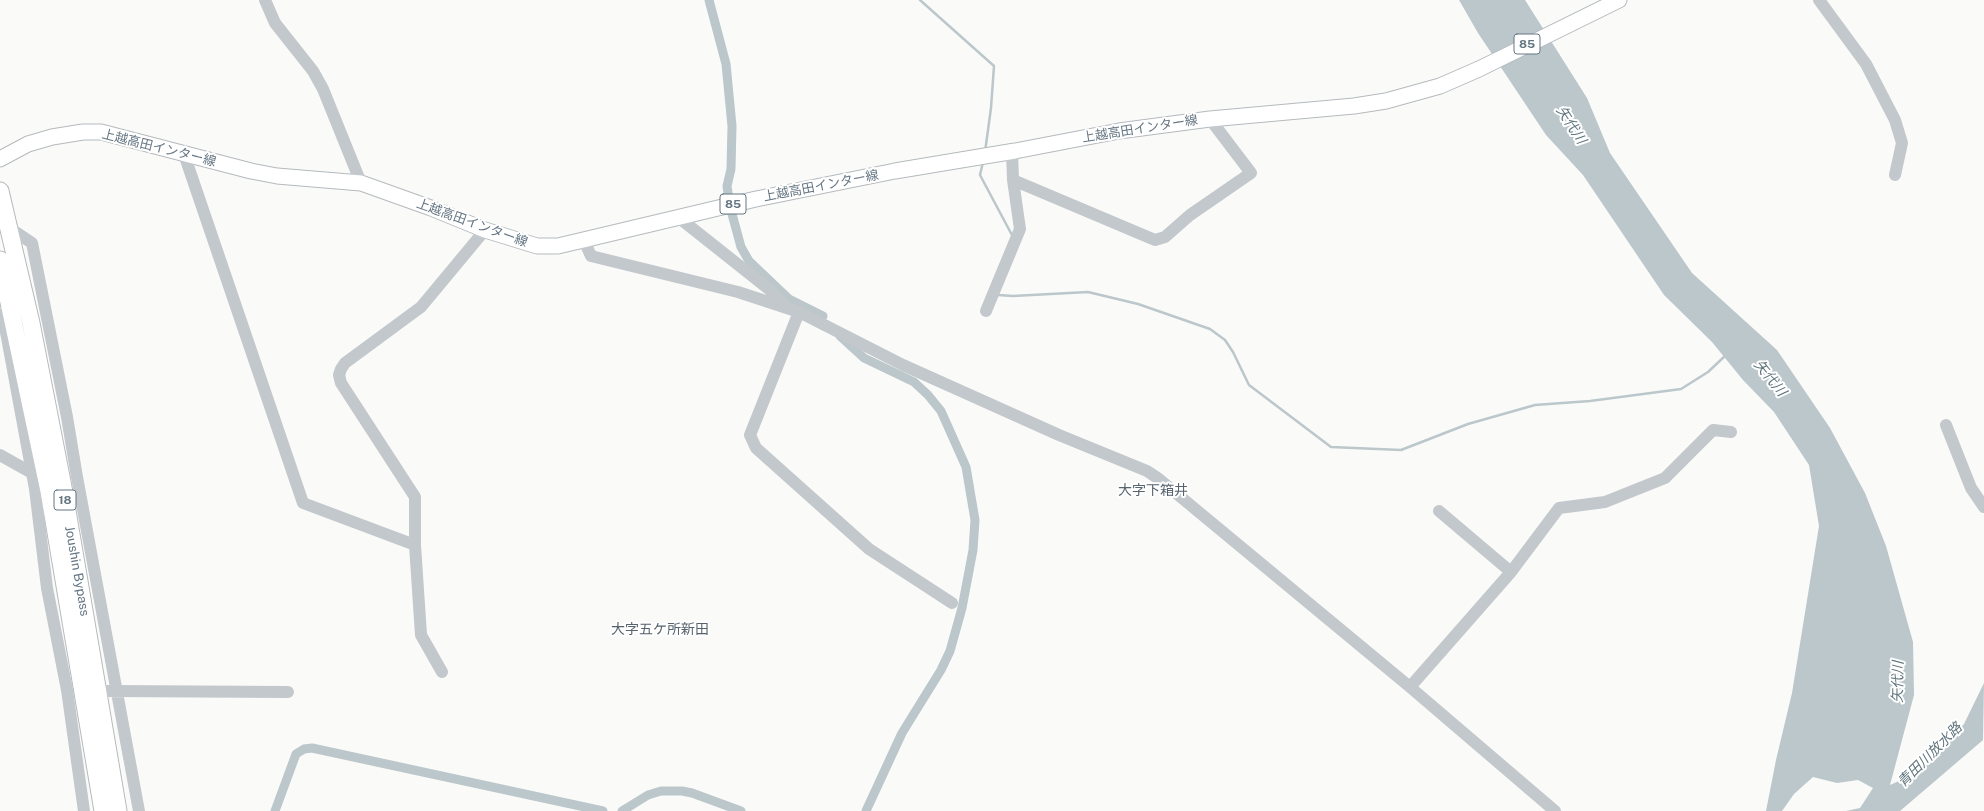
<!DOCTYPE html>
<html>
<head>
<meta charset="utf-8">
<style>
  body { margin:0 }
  canvas { display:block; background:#fafaf8 }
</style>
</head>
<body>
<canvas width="1984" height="811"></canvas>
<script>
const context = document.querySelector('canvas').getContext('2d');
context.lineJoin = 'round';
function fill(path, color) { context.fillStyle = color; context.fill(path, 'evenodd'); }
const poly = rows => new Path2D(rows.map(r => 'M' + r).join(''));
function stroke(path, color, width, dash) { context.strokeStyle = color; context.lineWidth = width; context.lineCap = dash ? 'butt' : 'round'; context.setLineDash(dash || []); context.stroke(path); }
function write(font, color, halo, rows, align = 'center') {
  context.font = font + ' "Public Sans","Noto Sans JP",sans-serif'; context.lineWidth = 4; context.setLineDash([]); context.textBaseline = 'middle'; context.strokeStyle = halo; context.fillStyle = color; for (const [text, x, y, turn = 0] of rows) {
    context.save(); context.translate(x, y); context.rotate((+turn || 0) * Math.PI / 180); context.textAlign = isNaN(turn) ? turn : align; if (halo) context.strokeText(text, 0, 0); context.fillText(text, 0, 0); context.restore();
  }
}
fill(poly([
  [1459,0,1525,0,1587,98,1610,153,1692,273,1777,350,1830,428,1865,493,1886,546,1913,642,1914,695,1890,785,1914,774,1964,724,1984,683,1983,740,1900,811,1846,811,1860,808,1873,788,1858,780,1837,783,1813,777,1794,794,1782,811,1766,811,1776,760,1792,693,1819,526,1809,465,1774,412,1743,380,1712,342,1664,295,1583,175,1546,135,1478,33]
]), '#bbc7cb');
stroke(poly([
  [920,0,994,66,991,108,985,152],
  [983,162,980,175,1013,237],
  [998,295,1013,296,1088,292,1138,304,1210,329,1225,340,1233,352,1249,385,1331,447,1401,450,1468,424,1535,405,1590,401,1681,389,1708,372,1726,355]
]), '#bbc7cb', 2.5);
stroke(poly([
  [709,0,726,64,732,126,731,169,727,186,729,200],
  [732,214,741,247,749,261,789,299,823,316],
  [840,336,864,358,914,382,928,395,941,411,966,467,975,520,973,550,962,608,950,651,941,670,902,733,866,811],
  [275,811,296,754,304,749,312,748,603,811],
  [622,811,648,795,661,791,682,791,692,793,741,811]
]), '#bbc7cb', 9);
const major = poly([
  [0,159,28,144,52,137,83,132,101,132,251,171,277,176,361,183,431,208,485,230,537,246,558,246,756,199,895,171,1015,151,1119,131,1210,119,1354,106,1386,101,1440,86,1479,69,1619,0]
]);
const highway = poly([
  [0,191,31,323,63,487,118,811],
  [0,260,49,491,103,811]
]);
stroke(major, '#b5babe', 17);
stroke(highway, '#b4b9bd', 19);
stroke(poly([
  [265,0,275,23,313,71,323,89,361,183],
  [1819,0,1866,64,1895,120,1902,143,1895,175],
  [184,154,303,503,415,545],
  [1013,180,1155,240,1165,237,1190,215,1251,173,1210,119],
  [678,217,770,290,786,307],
  [8,227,32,243,67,417,77,477,139,811],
  [587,240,587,247,591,256,738,292,799,312,903,365,1059,435,1147,471,1159,479,1410,687,1555,811],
  [8,308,3,316,35,489,47,588,67,690,84,811],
  [986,311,1020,229,1013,180,1012,152],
  [799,312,750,435,756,448,869,549,952,603],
  [1946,425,1971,488,1984,507],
  [0,455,32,473],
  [1439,511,1511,572],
  [442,672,421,635,415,545,415,497,341,383,339,375,341,369,345,363,421,307,485,230],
  [1410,687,1511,572,1559,508,1605,502,1665,478,1713,430,1731,432],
  [107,691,288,692]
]), '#c3c8cc', 12);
stroke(major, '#fff', 15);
stroke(highway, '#fff', 17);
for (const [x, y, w] of [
  [1527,44,26],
  [733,204,26],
  [65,500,22]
]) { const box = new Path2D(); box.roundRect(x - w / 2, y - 10, w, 20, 3); context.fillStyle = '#fff'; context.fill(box); stroke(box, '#657683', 1); }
write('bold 12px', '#657683', null, [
  ["85",1527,44],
  ["85",733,204],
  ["18",65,500]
]);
write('13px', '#657683', '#fff', [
  ["上越高田インター線",1140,129,-9],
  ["上越高田インター線",159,148,14],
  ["上越高田インター線",821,186,-11],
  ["上越高田インター線",472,223,20],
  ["Joushin Bypass",77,571,80]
]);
write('italic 14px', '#60757c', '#fff', [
  ["矢代川",1571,125,57],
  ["矢代川",1770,378,51],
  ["矢代川",1898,682,-89],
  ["青田川放水路",1930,755,-45]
]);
write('14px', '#57646e', '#fff', [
  ["大字下箱井",1153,491],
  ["大字五ケ所新田",660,630]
]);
</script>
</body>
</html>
